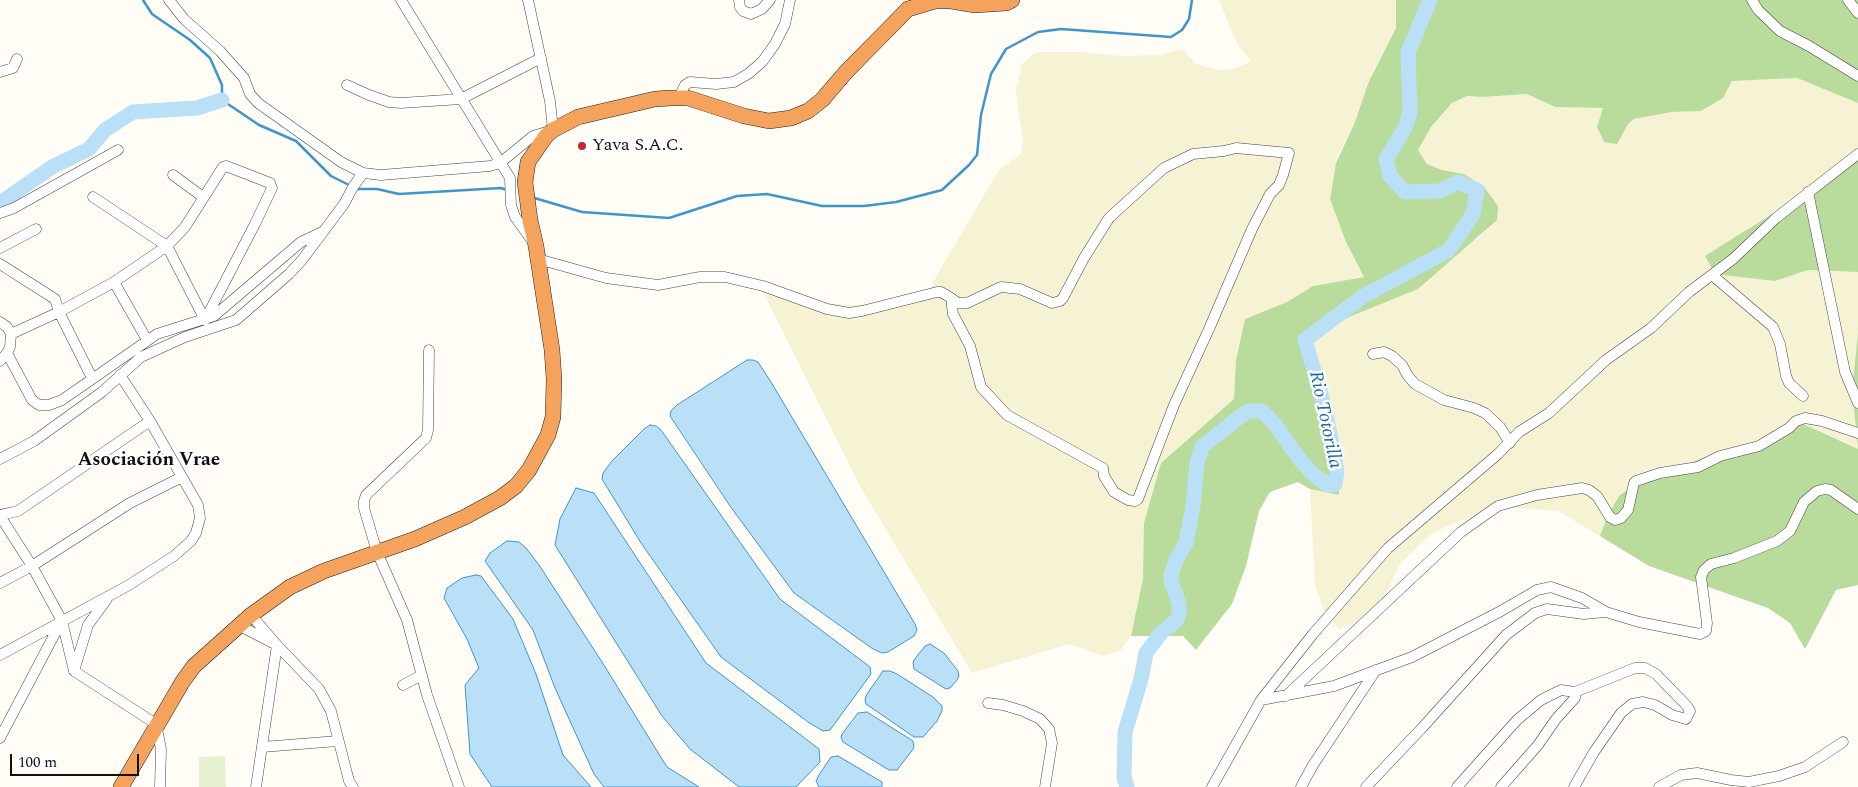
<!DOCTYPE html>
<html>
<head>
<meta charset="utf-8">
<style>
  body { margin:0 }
  #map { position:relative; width:1858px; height:787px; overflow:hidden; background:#fffdf5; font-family:Spectral,serif }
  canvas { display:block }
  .scale { position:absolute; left:10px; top:754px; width:129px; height:22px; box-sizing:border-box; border:2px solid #111; border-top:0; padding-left:6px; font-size:15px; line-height:18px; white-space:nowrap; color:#111; -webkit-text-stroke:4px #fff; paint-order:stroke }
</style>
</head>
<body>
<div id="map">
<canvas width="1858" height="787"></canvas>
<div class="scale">100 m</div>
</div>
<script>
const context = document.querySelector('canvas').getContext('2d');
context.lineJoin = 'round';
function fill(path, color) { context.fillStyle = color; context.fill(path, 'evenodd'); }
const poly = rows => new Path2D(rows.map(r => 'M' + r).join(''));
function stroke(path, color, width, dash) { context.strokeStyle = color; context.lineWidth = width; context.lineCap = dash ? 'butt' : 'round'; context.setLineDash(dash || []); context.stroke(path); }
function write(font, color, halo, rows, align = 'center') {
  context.font = font + ' Spectral,serif'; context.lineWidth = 5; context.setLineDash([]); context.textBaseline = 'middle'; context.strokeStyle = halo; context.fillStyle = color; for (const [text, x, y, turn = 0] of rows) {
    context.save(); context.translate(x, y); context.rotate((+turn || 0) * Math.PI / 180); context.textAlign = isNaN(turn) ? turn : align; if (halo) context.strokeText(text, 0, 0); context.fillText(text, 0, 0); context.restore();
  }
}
fill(poly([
  [1219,0,1396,0,1396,28,1371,75,1355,122,1337,157,1330,198,1346,242,1364,277,1313,286,1287,302,1245,319,1236,354,1235,399,1161,463,1138,612,1131,636,1121,650,1103,656,1069,644,972,673,861,488,761,288,800,301,849,305,865,305,931,290,934,280,998,171,1021,154,1023,138,1019,117,1016,89,1022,65,1035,52,1080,52,1122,56,1161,55,1182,49,1196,64,1217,70,1234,69,1251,61,1237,44],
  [1797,78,1858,103,1858,149,1831,177,1750,227,1775,281,1808,270,1858,272,1858,333,1852,390,1858,449,1799,422,1772,431,1748,452,1607,517,1600,536,1558,511,1512,508,1459,521,1431,534,1400,564,1377,612,1339,629,1323,608,1315,585,1310,489,1339,494,1333,416,1313,375,1308,359,1308,342,1322,328,1346,318,1463,249,1484,234,1464,174,1442,170,1427,164,1417,149,1431,127,1452,103,1467,96,1483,97,1527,94,1555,107,1603,108,1628,123,1634,119,1672,112,1701,111,1723,98,1732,81]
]), '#f6f3d4');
fill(poly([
  [1396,0,1858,0,1858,103,1797,78,1732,81,1723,98,1701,111,1672,112,1634,119,1628,124,1617,144,1604,142,1597,127,1603,108,1555,107,1527,94,1483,97,1467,96,1452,103,1431,127,1418,150,1427,164,1442,170,1464,174,1484,187,1498,206,1497,220,1418,289,1322,328,1308,342,1308,359,1313,375,1333,416,1339,458,1339,495,1310,489,1298,482,1270,492,1259,511,1246,566,1232,604,1196,650,1183,636,1131,636,1143,579,1144,523,1161,463,1234,399,1236,359,1245,319,1287,302,1313,286,1364,277,1346,242,1330,199,1336,163,1355,122,1369,81,1396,28],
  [1858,149,1858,272,1808,270,1775,281,1715,274,1705,256,1831,177],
  [1858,333,1858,585,1836,590,1805,649,1790,623,1768,608,1649,566,1600,536,1607,517,1619,496,1637,483,1708,456,1748,452,1772,431,1799,422,1858,449,1852,390]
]), '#b9dc9c');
fill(poly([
  [225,756,226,787,199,787,199,757]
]), '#e6f2cf');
const water = poly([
  [747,360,753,360,758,362,771,382,915,624,917,630,914,636,888,652,882,653,873,649,794,593,730,506,670,416,671,411,677,405,747,360],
  [650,425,656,426,661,430,780,599,870,667,871,674,830,730,823,731,808,722,721,657,641,543,602,479,603,473,612,461,644,429,650,425],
  [576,488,594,493,706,663,819,749,820,762,796,787,739,787,690,749,662,716,555,545,560,519,576,488],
  [507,541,519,542,526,548,539,565,602,662,667,767,699,787,604,787,594,774,555,688,533,630,485,561,490,553,507,541],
  [476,575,481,576,513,619,536,674,563,755,591,787,492,787,470,754,465,685,479,668,467,639,444,598,447,588,462,578,476,575],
  [930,644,944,653,958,671,959,676,957,680,950,688,946,689,914,669,913,663,914,660,925,646,930,644],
  [883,671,890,671,897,674,933,697,942,706,942,711,937,721,923,737,914,737,866,704,865,699,867,694,883,671],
  [867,712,913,741,914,748,897,770,889,770,843,742,841,737,842,734,858,713,867,712],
  [838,756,882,782,882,787,819,787,816,781,819,775,831,757,838,756]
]);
fill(water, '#b9e0f7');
stroke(water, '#3f96cf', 1);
stroke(poly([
  [143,0,152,14,190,40,210,58,222,85,222,100,259,125,296,141,331,176,351,186],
  [356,189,377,189,399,194,501,188,507,190],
  [531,197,582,212,669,218,737,196,767,194,822,206,864,206,896,202,942,190,969,165,977,155,981,115,991,74,1006,49,1038,32,1061,29,1171,37,1182,30,1189,19,1192,0]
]), '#3f96cf', 2.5);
stroke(poly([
  [0,203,52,167,89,149,105,130,133,112,197,108,222,100],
  [1127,787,1124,777,1125,732,1141,679,1146,653,1161,633,1177,620,1179,613,1179,604,1171,581,1171,576,1176,560,1186,543,1193,506,1197,462,1202,447,1242,415,1249,411,1262,411,1274,423,1301,461,1315,476,1328,485,1335,484,1337,472,1325,408,1305,340,1362,297,1449,250,1473,214,1477,190,1458,182,1440,191,1405,192,1390,176,1386,159,1405,128,1410,112,1408,52,1430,0]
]), '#b9e0f7', 15);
const minor = poly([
  [169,0,184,19,220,51,244,78,250,94,258,103,341,162,363,173,381,175,490,166,500,163,533,136,553,130,550,101,528,0],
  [401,0,510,178,511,205,515,217,531,239],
  [739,0,740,7,743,11,751,14,762,9,770,0],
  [1752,0,1758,10,1780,31,1809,46,1858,76],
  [1848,0,1858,13],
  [0,72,13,68,17,59],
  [347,85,369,95,389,102,401,103,461,99,541,58],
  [679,97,685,85,690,82,716,84,734,82,748,74,762,62,775,44,785,24,790,0],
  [173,175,203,197],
  [1808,192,1845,372,1858,403],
  [93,197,167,246,205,320],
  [0,213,14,208,118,150],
  [0,248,36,229],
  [538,259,606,278,658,285,700,277,725,277,763,286,827,309,849,313,862,311,937,292,941,292,951,298,958,303,967,303,1001,287,1020,289,1052,303,1060,301,1063,298,1084,258,1109,218,1164,168,1193,154,1224,151,1236,148,1289,153,1283,175,1279,185,1270,194,1252,229,1209,329,1174,405,1138,499,1135,501,1128,500,1114,492,1104,476,1103,468,1007,415,981,387,970,346,953,314,951,298],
  [0,264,55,299,59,312,92,378],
  [1712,275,1773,327,1780,344,1786,376,1789,383,1803,396],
  [114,282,147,340],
  [0,322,7,327,11,334,10,347,7,353,0,361],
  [11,334,59,312,114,282,167,246,185,227,223,167,226,166,270,183,272,188,255,224,205,320],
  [429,350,428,430,426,438,366,495,364,501,364,508,377,552,407,620,427,695,459,787],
  [7,353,32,400,39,405,49,405,62,400,157,334,214,316,301,242,322,232],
  [1373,354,1384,352,1392,356,1402,365,1408,376,1415,384,1444,400,1474,408,1485,413,1500,427,1510,443],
  [0,459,34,441,102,392,141,357,185,337,236,320,289,274,302,260,344,204,353,187,363,173],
  [0,515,18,511,150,421],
  [0,516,32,566,62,621,74,671],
  [0,583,32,566,130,503,182,477],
  [107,599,88,625,74,671,156,724,161,749,160,787],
  [251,615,277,645,319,689,331,711,349,781,353,787],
  [238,625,277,645,256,787],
  [0,655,129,585,174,556,191,541,196,533,200,518,198,505,150,421,120,375],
  [403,685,422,675],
  [1286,696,1461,532,1498,506,1537,495,1582,488,1589,490,1597,496,1610,517,1615,520,1621,518,1628,510,1634,483,1636,481,1660,473,1698,467,1720,456,1759,446,1789,428,1796,421,1805,418,1822,421,1858,433],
  [1261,700,1334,686,1412,657,1501,611,1537,590,1551,587,1582,598,1606,612,1639,622,1700,634,1706,631,1707,623,1701,577,1704,570,1711,564,1734,558,1777,541,1790,531,1804,502,1817,491,1825,489,1831,490,1858,509],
  [988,703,1003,705,1023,711,1040,719,1049,729,1052,743,1045,787],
  [0,738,61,622],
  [262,747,338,741],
  [1212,787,1261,700,1313,634,1388,548,1498,454,1519,432,1549,413,1606,360,1651,328,1689,292,1733,259,1776,218,1858,154],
  [1301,787,1313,765,1376,670],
  [1366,787,1421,729,1506,635,1535,613,1547,609,1584,614,1605,612],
  [1457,787,1517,720,1541,700,1561,690,1575,692,1575,698,1556,719,1538,745,1501,787],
  [1574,787,1594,752,1621,713,1632,704,1643,702,1655,705,1672,715,1686,719,1690,711,1687,706,1656,674,1645,668,1635,668,1575,692],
  [1659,787,1681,775,1697,773,1731,780,1749,782,1779,776,1805,767,1843,742]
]);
const highway = poly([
  [121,787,183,681,194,666,251,615,290,587,324,571,415,539,465,517,500,498,516,486,529,470,548,435,553,417,554,379,552,350,536,246,530,220,525,182,528,162,546,136,553,130,578,117,655,99,671,98,688,98,744,116,769,121,791,118,808,111,822,100,846,72,908,9,935,1,951,1,975,5,1006,3,1012,0]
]);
stroke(minor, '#444', 11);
stroke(highway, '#222', 16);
stroke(minor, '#fff', 10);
stroke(highway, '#f5a25d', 15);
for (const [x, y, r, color] of [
  [582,146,5,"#c4262e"]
]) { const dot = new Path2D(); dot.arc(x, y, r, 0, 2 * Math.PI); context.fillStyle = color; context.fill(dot); stroke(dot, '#fff', 2); }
write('18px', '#111', '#fff', [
  ["Yava S.A.C.",592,146]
], 'left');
write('italic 19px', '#1768a6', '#fff', [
  ["Rio Totorilla",1324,420,78]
]);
write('bold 19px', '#111', '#fff', [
  ["Asociación Vrae",149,461]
]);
</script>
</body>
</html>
